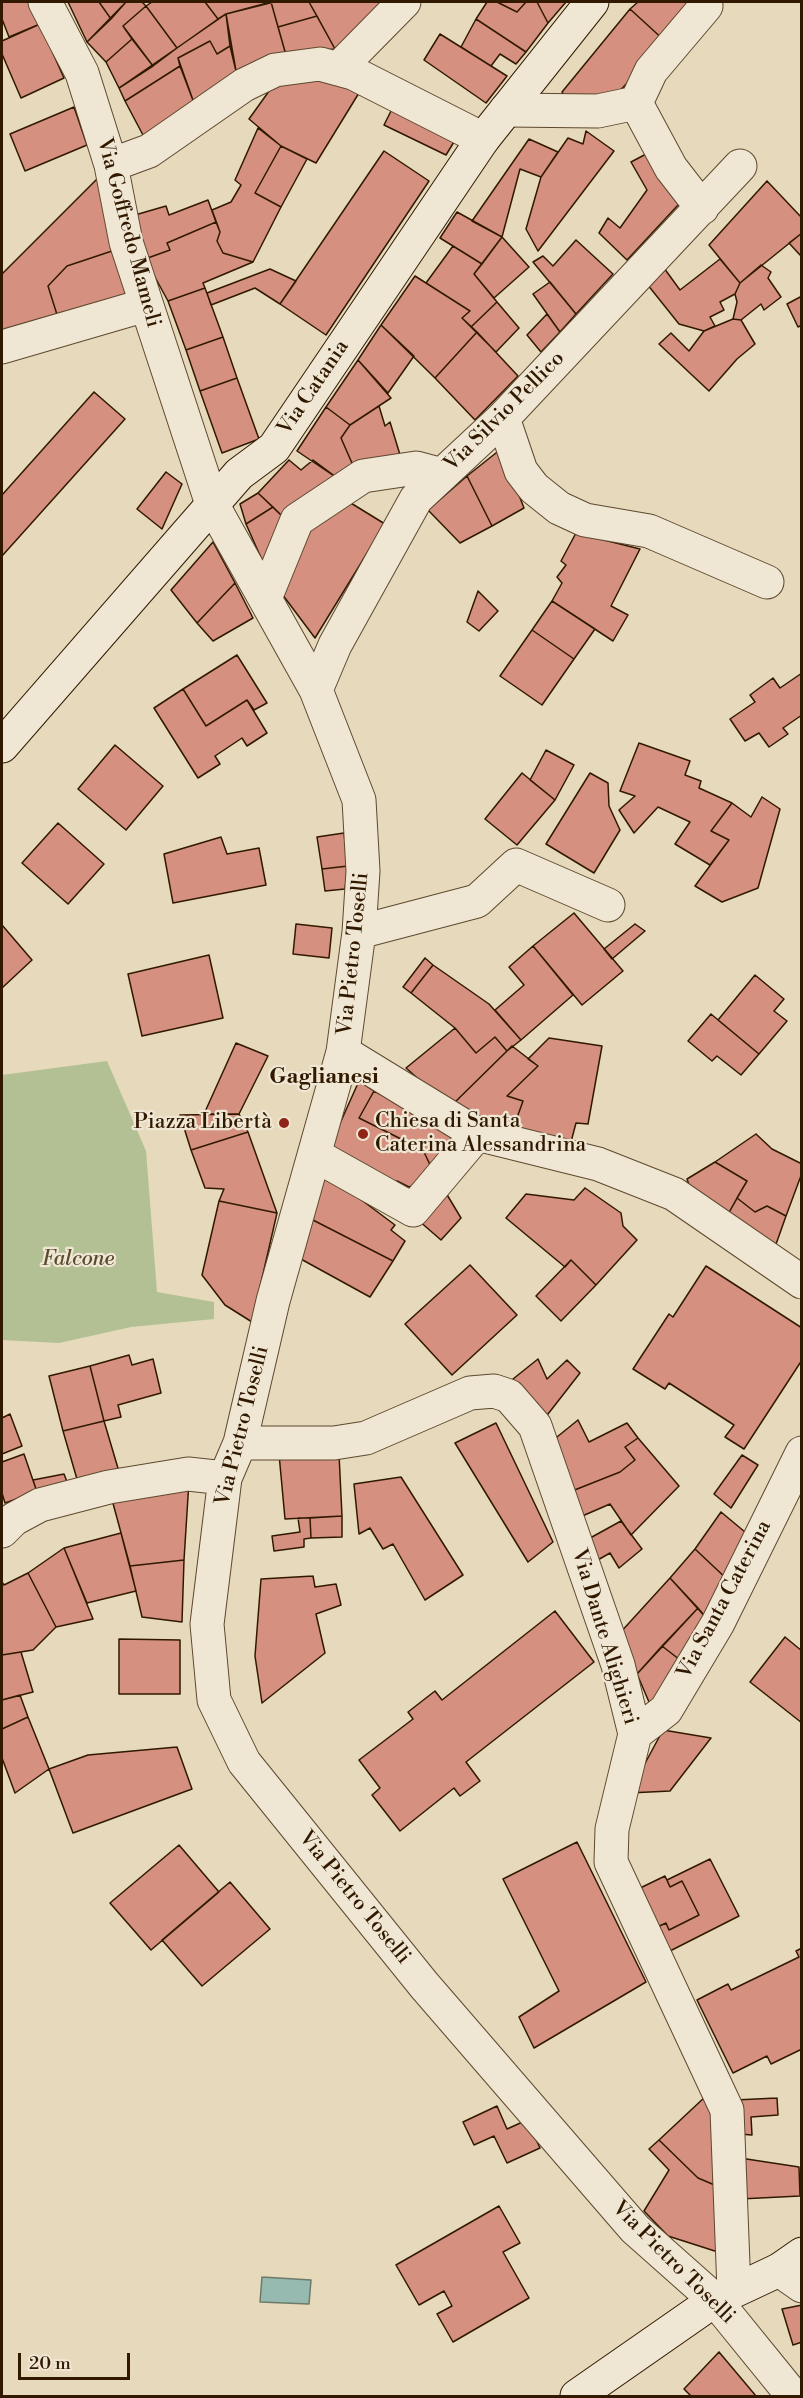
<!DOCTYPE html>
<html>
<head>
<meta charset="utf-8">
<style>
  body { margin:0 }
  #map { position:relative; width:803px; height:2398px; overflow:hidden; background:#e6d9bc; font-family:"Libre Bodoni",serif }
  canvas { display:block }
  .frame { position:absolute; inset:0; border:3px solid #311900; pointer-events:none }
  .scale { position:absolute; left:18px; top:2353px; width:112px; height:27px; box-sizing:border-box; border:3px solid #311900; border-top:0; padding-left:8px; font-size:18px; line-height:21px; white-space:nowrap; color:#311900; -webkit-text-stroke:4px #efe6d3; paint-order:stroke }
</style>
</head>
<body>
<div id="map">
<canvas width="803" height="2398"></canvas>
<div class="frame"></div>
<div class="scale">20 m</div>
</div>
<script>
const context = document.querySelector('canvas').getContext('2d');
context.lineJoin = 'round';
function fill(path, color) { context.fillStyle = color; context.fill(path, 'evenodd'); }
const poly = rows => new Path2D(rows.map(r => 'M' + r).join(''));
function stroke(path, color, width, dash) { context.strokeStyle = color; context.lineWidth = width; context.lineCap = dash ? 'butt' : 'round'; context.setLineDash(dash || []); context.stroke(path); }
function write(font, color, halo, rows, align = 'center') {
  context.font = font + ' "Libre Bodoni",serif'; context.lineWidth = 4.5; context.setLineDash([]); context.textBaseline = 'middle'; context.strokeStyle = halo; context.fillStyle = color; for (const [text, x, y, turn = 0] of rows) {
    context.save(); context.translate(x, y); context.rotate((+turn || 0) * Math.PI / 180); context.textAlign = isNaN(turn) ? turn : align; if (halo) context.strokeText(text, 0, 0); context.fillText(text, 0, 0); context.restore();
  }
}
fill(poly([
  [107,1061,146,1151,157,1292,214,1302,214,1319,131,1327,59,1343,2,1340,2,1075]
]), '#b2c093');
const water = poly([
  [262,2277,311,2280,309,2304,260,2302,262,2277]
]);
fill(water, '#96baaf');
stroke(water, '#6e7a69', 1.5);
const building = poly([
  [2,2,28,2,40,24,9,37,2,19,2,2],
  [68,2,99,2,111,19,87,42,68,2],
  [99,2,126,2,111,19,99,2],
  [126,2,142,2,146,6,123,26,132,39,106,62,87,42,126,2],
  [152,2,205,2,218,19,177,48,146,6,152,2],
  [205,2,274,2,226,14,218,19,205,2],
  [271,2,309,2,317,16,278,27,271,2],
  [271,2,286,55,236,71,226,14,271,2],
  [309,2,389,2,335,49,309,2],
  [487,2,497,2,517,12,526,2,537,2,548,23,526,52,476,19,487,2],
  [497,2,526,2,517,12,497,2],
  [537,2,566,2,548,23,537,2],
  [638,2,692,2,666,42,630,9,638,2],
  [146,6,177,48,153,66,123,26,146,6],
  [630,9,666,42,611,100,567,100,562,92,630,9],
  [226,14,230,46,217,54,210,41,178,58,180,66,125,101,119,88,226,14],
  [317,16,335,49,286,55,278,27,317,16],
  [476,19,526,52,516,64,500,54,491,66,461,47,476,19],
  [40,24,64,78,21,98,2,54,2,41,40,24],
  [440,34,507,76,486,103,424,60,440,34],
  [132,39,153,66,119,88,106,62,132,39],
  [210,41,217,54,230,46,236,71,194,103,178,58,210,41],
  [180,66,194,103,144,137,125,101,180,66],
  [316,77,362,88,316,163,281,146,249,119,277,80,316,77],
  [74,107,87,145,25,171,10,134,74,107],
  [393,107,457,137,446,155,384,125,393,107],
  [258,128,281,146,255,193,281,207,253,262,223,253,217,241,220,232,212,210,231,202,241,185,235,180,258,128],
  [586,131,614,151,538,251,526,229,541,177,568,138,583,144,586,131],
  [529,139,558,152,541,177,520,169,502,237,472,221,529,139],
  [281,146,307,159,281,207,255,193,281,146],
  [384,151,429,181,326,335,280,304,384,151],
  [648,153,679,204,627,260,599,233,608,218,620,228,647,190,631,162,648,153],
  [98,178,115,250,67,266,48,286,59,321,2,338,2,274,98,178],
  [767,181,802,218,802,233,740,283,709,245,767,181],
  [208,200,216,222,167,243,170,250,145,259,135,215,166,206,169,215,208,200],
  [457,212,502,237,482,264,440,238,457,212],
  [216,222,220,232,217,241,223,253,253,262,203,283,205,288,168,301,145,259,170,250,167,243,216,222],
  [802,233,802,255,800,255,789,243,802,233],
  [502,237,529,267,494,298,474,274,502,237],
  [576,240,613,274,576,314,533,262,543,256,553,266,576,240],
  [453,246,482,264,474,274,497,302,471,327,462,318,470,311,426,283,453,246],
  [115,250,127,299,59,321,48,286,67,266,115,250],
  [720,259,740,283,735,294,720,302,724,310,710,317,715,326,704,331,679,324,647,284,664,268,680,290,720,259],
  [761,265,771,272,768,278,781,297,764,310,761,304,741,320,733,319,737,302,735,294,740,283,761,265],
  [270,269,296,281,280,304,255,288,211,305,207,293,270,269],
  [415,276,470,311,462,318,477,332,435,378,381,325,415,276],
  [550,282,576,314,560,332,533,294,550,282],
  [205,288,223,337,186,350,168,301,205,288],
  [802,296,802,325,798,327,787,304,802,296],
  [497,302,519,328,496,352,471,327,497,302],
  [547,314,560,332,541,352,527,335,547,314],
  [733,319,741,320,755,344,737,359,709,391,659,344,671,333,689,351,704,331,733,319],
  [381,325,414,356,388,393,358,360,381,325],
  [477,332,518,376,475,420,435,378,477,332],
  [223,337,237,378,200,391,186,350,223,337],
  [358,360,391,398,350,425,326,407,358,360],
  [237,378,259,439,222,453,200,391,237,378],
  [94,392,125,419,2,556,2,495,94,392],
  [379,406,385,426,390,422,401,458,355,470,341,438,350,425,379,406],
  [326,407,350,425,341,438,355,470,340,480,297,451,326,407],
  [501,449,524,508,492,526,467,476,501,449],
  [289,460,301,470,313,460,340,480,284,518,258,493,289,460],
  [166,472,182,484,162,529,137,509,166,472],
  [467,476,492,526,460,543,428,510,467,476],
  [258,493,273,507,246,524,240,504,258,493],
  [341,497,385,524,315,638,279,590,309,522,341,497],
  [273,507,284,518,266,569,246,524,273,507],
  [576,533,640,549,611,606,628,615,613,641,552,601,562,583,557,577,566,565,561,561,576,533],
  [213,542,235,583,197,623,171,590,213,542],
  [235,583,253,618,213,641,197,623,235,583],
  [478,591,498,611,479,631,467,622,478,591],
  [552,601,595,629,574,659,532,630,552,601],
  [532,630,574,659,542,705,500,676,532,630],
  [237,655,267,703,254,710,247,700,206,726,183,689,237,655],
  [802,673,802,715,783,728,788,734,769,747,759,733,745,741,730,719,755,702,750,695,773,678,780,688,802,673],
  [183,689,206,726,247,700,267,733,247,746,242,738,215,756,220,764,198,778,154,708,183,689],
  [639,743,690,761,685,775,701,781,699,788,732,803,711,831,729,840,710,865,675,844,690,822,658,807,634,833,619,810,635,796,620,791,639,743],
  [115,745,163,786,126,830,78,789,115,745],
  [546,750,574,765,555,800,530,780,546,750],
  [522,773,555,800,517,845,485,819,522,773],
  [590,773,608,783,609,806,620,830,594,873,546,844,590,773],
  [762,797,780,809,758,888,722,902,695,886,729,840,711,831,732,803,751,817,762,797],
  [58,823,104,864,68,904,22,863,58,823],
  [344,833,348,866,322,869,317,837,344,833],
  [221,837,227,854,259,848,266,885,173,903,164,854,221,837],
  [348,866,345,889,325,891,322,869,348,866],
  [574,913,623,971,582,1005,533,946,574,913],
  [296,924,332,928,329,958,293,954,296,924],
  [635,924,645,931,612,959,604,949,635,924],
  [2,925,32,960,2,988,2,925],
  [533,946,573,995,521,1040,495,1010,524,985,509,967,533,946],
  [209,955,223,1018,142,1036,128,974,209,955],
  [425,958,433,965,411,993,403,987,425,958],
  [433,965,489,1004,521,1040,507,1051,495,1037,476,1053,455,1028,411,993,433,965],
  [755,975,784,999,774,1011,787,1021,759,1054,718,1020,755,975],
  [711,1014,759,1054,741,1075,717,1056,712,1061,688,1041,711,1014],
  [455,1028,476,1053,495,1037,507,1051,450,1107,406,1068,455,1028],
  [549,1038,602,1046,588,1124,576,1123,571,1142,513,1129,523,1101,507,1096,538,1066,528,1059,549,1038],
  [236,1043,268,1056,239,1114,204,1114,236,1043],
  [512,1046,538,1066,507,1096,523,1101,513,1129,450,1107,512,1046],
  [359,1081,374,1091,359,1118,423,1150,433,1171,422,1183,409,1187,397,1181,394,1185,328,1150,359,1081],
  [374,1091,459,1134,433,1171,423,1150,359,1118,374,1091],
  [239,1114,248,1132,191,1150,180,1115,239,1114],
  [248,1132,277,1213,219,1201,224,1189,205,1188,191,1150,248,1132],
  [756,1134,772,1149,802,1164,802,1173,786,1216,767,1206,755,1212,737,1198,747,1181,715,1162,756,1134],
  [715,1162,747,1181,727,1216,692,1194,687,1179,715,1162],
  [324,1172,395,1225,391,1230,405,1241,393,1261,311,1219,324,1172],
  [585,1188,621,1213,623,1226,637,1240,596,1285,571,1260,565,1267,506,1218,526,1194,574,1200,585,1188],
  [446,1193,461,1218,441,1240,418,1220,446,1193],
  [737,1198,755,1212,767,1206,786,1216,775,1247,727,1216,737,1198],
  [219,1201,277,1213,252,1322,225,1305,202,1275,219,1201],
  [311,1219,393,1261,370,1297,299,1258,311,1219],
  [571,1260,596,1285,561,1321,536,1296,571,1260],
  [470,1265,517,1315,452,1375,405,1324,470,1265],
  [706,1266,802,1328,802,1360,744,1449,725,1437,734,1425,669,1383,665,1389,633,1369,669,1314,673,1317,706,1266],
  [129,1355,132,1365,153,1359,161,1393,118,1405,121,1417,104,1421,90,1366,129,1355],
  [538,1359,547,1379,567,1360,580,1373,541,1423,513,1379,538,1359],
  [90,1366,104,1421,63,1431,49,1376,90,1366],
  [10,1414,22,1446,2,1454,2,1418,10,1414],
  [578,1420,589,1442,627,1423,638,1438,625,1447,635,1460,620,1472,567,1493,552,1441,578,1420],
  [104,1421,120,1475,79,1486,63,1431,104,1421],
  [496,1423,553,1542,528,1562,455,1443,496,1423],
  [638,1438,679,1486,631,1535,610,1504,580,1517,567,1493,620,1472,635,1460,625,1447,638,1438],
  [24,1454,37,1492,5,1503,2,1493,2,1462,24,1454],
  [279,1454,339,1454,342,1516,285,1519,279,1454],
  [742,1455,758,1465,731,1508,714,1494,742,1455],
  [64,1474,69,1487,37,1492,33,1480,64,1474],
  [401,1477,463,1575,425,1600,393,1544,383,1549,370,1528,359,1534,354,1484,401,1477],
  [189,1481,184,1560,130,1566,111,1496,189,1481],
  [721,1512,751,1537,729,1581,695,1549,721,1512],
  [342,1516,342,1537,311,1538,310,1518,342,1516],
  [298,1518,310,1518,311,1538,304,1539,304,1547,274,1551,272,1536,300,1532,298,1518],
  [621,1521,642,1549,619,1568,610,1553,589,1565,581,1543,621,1521],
  [121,1533,136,1591,87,1603,64,1548,121,1533],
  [64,1548,93,1619,56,1627,28,1573,64,1548],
  [695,1549,729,1581,709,1621,670,1578,695,1549],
  [184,1560,182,1622,142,1617,130,1566,184,1560],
  [28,1573,56,1627,33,1650,2,1655,2,1582,4,1585,28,1573],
  [313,1576,315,1587,336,1584,341,1605,316,1614,325,1653,262,1703,255,1656,261,1579,313,1576],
  [670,1578,698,1608,637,1674,619,1634,670,1578],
  [698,1608,709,1621,684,1663,662,1646,698,1608],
  [555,1611,594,1662,466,1762,480,1781,460,1796,454,1788,400,1831,372,1795,380,1788,359,1760,413,1719,408,1712,435,1691,442,1700,555,1611],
  [785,1637,802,1651,802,1723,750,1682,785,1637],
  [119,1639,180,1640,180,1694,119,1694,119,1639],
  [662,1646,684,1663,659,1706,649,1702,637,1674,662,1646],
  [21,1652,33,1692,2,1700,2,1655,21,1652],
  [20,1695,28,1717,2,1729,2,1700,20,1695],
  [28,1717,49,1769,15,1793,2,1758,2,1729,28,1717],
  [663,1730,711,1738,670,1791,629,1793,663,1730],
  [177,1747,192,1789,73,1833,49,1769,88,1755,177,1747],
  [577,1842,646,1982,534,2048,519,2017,559,1991,503,1879,577,1842],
  [179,1845,219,1892,151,1950,110,1903,179,1845],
  [710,1859,739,1916,666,1953,653,1929,666,1923,669,1930,699,1915,682,1881,670,1887,667,1880,710,1859],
  [665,1876,670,1887,682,1881,699,1915,669,1930,666,1923,653,1929,634,1891,665,1876],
  [230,1882,270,1929,202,1986,162,1940,230,1882],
  [802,1948,802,2049,771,2064,767,2056,733,2073,697,2000,728,1984,731,1990,799,1957,796,1951,802,1948],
  [706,2096,722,2124,724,2189,698,2178,659,2140,706,2096],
  [777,2098,778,2115,751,2117,752,2135,739,2134,735,2100,777,2098],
  [497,2106,507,2129,527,2120,540,2148,507,2163,494,2136,474,2145,463,2122,497,2106],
  [659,2140,698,2178,724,2189,721,2253,668,2236,644,2211,669,2170,649,2149,659,2140],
  [740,2158,799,2167,800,2196,740,2199,740,2158],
  [499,2206,520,2243,503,2252,529,2298,453,2342,437,2314,452,2306,444,2291,419,2305,396,2265,499,2206],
  [802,2305,802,2342,793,2345,782,2309,802,2305],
  [719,2352,756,2396,691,2396,684,2389,719,2352]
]);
fill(building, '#d59080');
stroke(building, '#311900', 1.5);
const street = poly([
  [45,2,82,73,111,165,126,242,212,504,316,690,359,800,363,871,359,932,343,1052,273,1301,240,1443,225,1478,207,1624,214,1700,244,1762,424,1985,635,2229,715,2300,793,2396],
  [338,69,404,2],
  [636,103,651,71,706,6],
  [506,110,598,111,636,103,671,168,702,208],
  [111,165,149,151,244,85,275,70,320,64,353,73,483,139],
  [2,347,146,305],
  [503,418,521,471,534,488,559,508,585,520,649,531,767,582],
  [266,596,297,520,363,476,416,468,442,475],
  [316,690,335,645,416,499,503,418,740,166],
  [359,932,477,901,516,865,608,905],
  [343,1052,477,1134,598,1164,674,1194,802,1282],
  [315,1155,413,1210,477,1134],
  [240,1443,334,1443,366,1438,470,1393,494,1391,509,1396,535,1426,618,1665,635,1734,612,1829,611,1862,727,2110,734,2290],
  [2,1531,14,1519,40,1505,109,1487,188,1474,225,1478],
  [635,1734,666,1710,718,1623,802,1453],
  [779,2270,802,2286]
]);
const secondary = poly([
  [2,746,239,474,274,448,483,139,592,2],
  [577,2396,715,2300,779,2270,802,2254]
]);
stroke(street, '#5e492f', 35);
stroke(secondary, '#311900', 35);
stroke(street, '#efe6d3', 33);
stroke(secondary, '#efe6d3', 33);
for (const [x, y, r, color] of [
  [284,1123,6,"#8f2418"],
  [363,1134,6,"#8f2418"]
]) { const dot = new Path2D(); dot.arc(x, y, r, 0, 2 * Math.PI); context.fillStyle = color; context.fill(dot); stroke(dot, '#efe6d3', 2); }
write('21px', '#311900', '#efe6d3', [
  ["Via Goffredo Mameli",128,233,75],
  ["Via Catania",314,388,-56],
  ["Via Silvio Pellico",505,412,-45],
  ["Via Pietro Toselli",354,954,-84],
  ["Via Pietro Toselli",243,1426,-76],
  ["Via Santa Caterina",725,1600,-62],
  ["Via Dante Alighieri",604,1637,73],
  ["Via Pietro Toselli",354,1898,51],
  ["Via Pietro Toselli",673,2263,45]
]);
write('21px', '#311900', '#efe6d3', [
  ["Chiesa di Santa",375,1122],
  ["Caterina Alessandrina",375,1146],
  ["Piazza Libertà",272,1123,"right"]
], 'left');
write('italic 21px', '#584b2c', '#efe6d3', [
  ["Falcone",78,1260]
]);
write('bold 22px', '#311900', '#efe6d3', [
  ["Gaglianesi",324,1078]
]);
</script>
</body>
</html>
